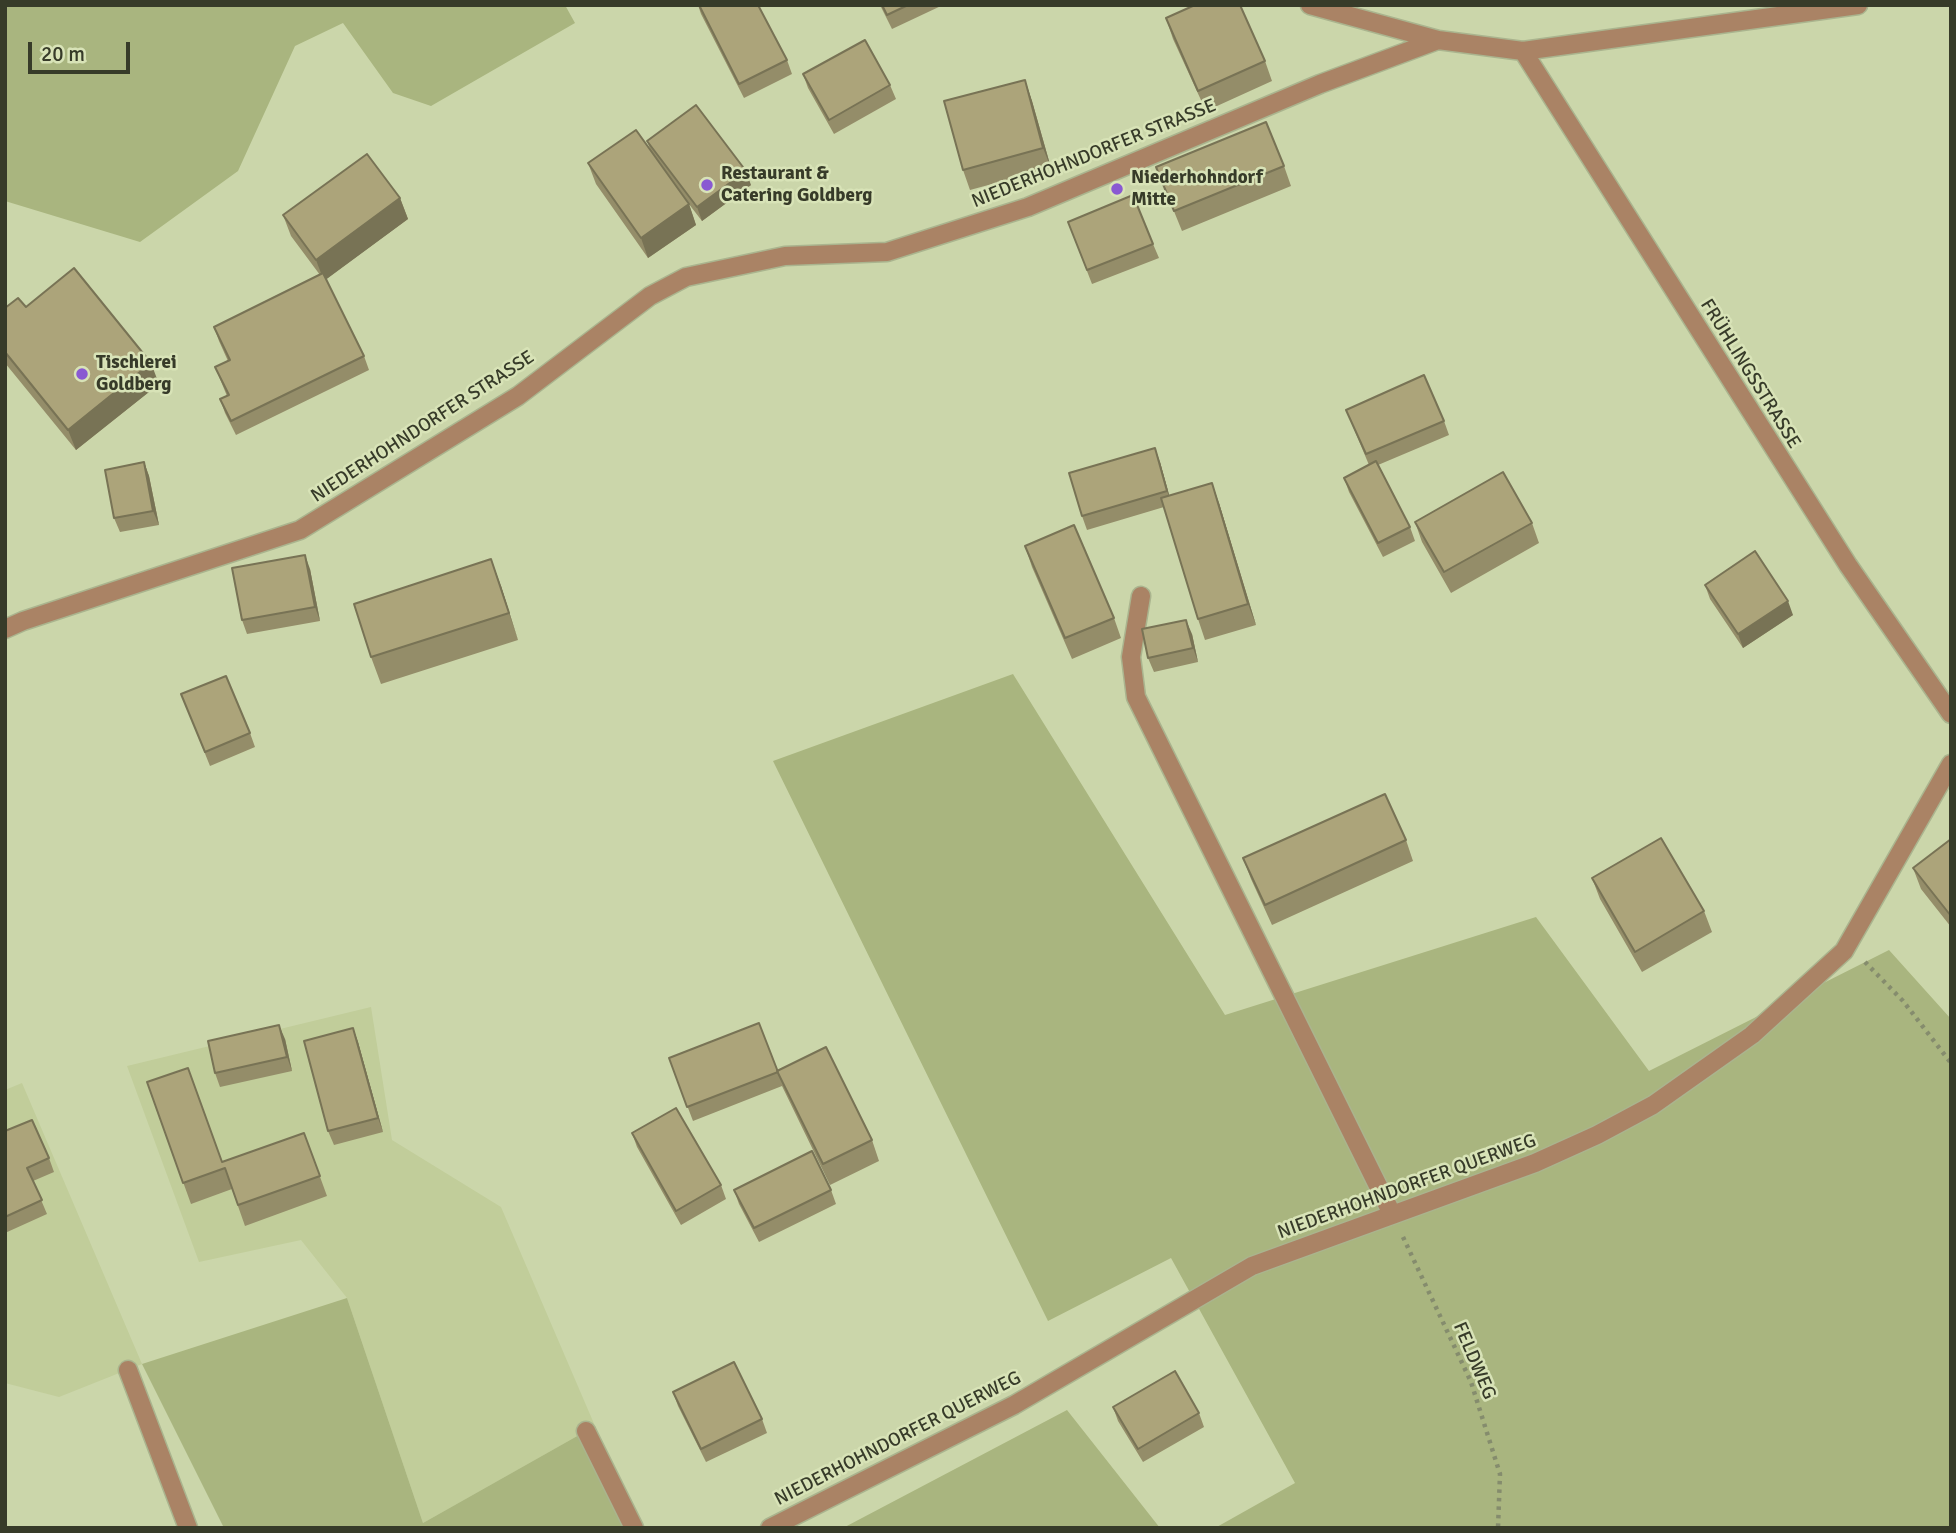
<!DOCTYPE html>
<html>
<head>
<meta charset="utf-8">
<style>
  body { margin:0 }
  #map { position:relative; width:1956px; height:1533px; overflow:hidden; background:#cbd6aa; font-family:Signika,sans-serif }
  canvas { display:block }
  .frame { position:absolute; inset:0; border:7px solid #373b29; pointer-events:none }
  .scale { position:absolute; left:28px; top:42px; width:102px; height:32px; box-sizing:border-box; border:4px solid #373b29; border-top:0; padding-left:9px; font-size:21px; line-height:24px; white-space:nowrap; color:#373b29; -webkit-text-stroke:5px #d8e3b7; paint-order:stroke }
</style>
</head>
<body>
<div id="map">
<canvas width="1956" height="1533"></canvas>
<div class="frame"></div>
<div class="scale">20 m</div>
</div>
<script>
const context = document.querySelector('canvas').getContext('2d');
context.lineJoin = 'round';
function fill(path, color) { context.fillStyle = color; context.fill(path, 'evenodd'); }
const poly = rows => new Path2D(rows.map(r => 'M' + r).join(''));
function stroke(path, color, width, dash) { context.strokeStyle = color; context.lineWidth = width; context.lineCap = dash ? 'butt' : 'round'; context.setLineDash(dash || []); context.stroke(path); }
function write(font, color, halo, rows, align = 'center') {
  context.font = font + ' Signika,sans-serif'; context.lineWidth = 5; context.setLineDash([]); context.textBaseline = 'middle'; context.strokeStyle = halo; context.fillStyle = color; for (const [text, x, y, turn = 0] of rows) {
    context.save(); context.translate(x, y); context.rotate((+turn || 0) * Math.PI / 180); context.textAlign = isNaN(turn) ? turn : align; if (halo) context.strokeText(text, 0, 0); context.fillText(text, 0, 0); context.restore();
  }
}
fill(poly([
  [371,1007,392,1140,501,1207,595,1426,423,1523,347,1298,301,1240,199,1262,127,1066],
  [22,1083,142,1364,59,1397,5,1383,5,1090]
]), '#c1cd9a');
fill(poly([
  [5,5,565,5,575,23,431,106,393,93,343,23,295,46,238,171,140,242,5,201],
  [1013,674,1225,1015,1536,917,1649,1071,1889,950,1951,1019,1951,1528,1215,1528,1295,1483,1171,1258,1048,1321,773,761],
  [347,1298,423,1523,595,1426,632,1528,224,1528,142,1364],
  [1067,1410,1160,1528,843,1528]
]), '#a9b57f');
const minor = poly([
  [1310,5,1438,40],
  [1523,51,1848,565,1951,714],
  [1141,596,1131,657,1136,697,1392,1214],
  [5,629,23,621,300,530,518,396,650,296,686,277,785,256,887,252,1028,207,1320,84,1438,40,1523,51,1858,5],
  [128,1370,188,1528],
  [586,1431,634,1528],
  [770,1528,1014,1405,1252,1266,1535,1163,1597,1135,1653,1105,1752,1035,1844,951,1951,764]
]);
stroke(minor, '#aab48e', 21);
stroke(poly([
  [1865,962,1903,1001,1951,1063],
  [1403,1237,1471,1382,1500,1474,1498,1528]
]), '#858c6d', 4.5, [3.5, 5]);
stroke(minor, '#aa8365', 18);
fill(poly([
  [698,5,758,5,787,60,792,74,744,98,701,14],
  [880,5,943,5,892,29],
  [1166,18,1265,61,1272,81,1206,111,1173,39],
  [803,74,890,85,896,99,834,134,808,88],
  [1025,80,1032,101,1051,168,970,190,963,170],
  [647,141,751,185,702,221,685,199,689,204,696,225,648,258,596,184,588,163,650,149],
  [1284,166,1291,186,1182,231,1156,167],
  [400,198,408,219,326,279,364,356,369,370,236,435,225,413,220,399,227,396,215,367,228,361,219,341,214,327,320,275,291,236,283,215],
  [1068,222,1153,244,1159,258,1092,284],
  [26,307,159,384,76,450,5,363,5,308],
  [1346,410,1444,421,1449,435,1378,465,1410,527,1415,541,1383,557,1349,492,1344,478,1369,465],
  [144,462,149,476,159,525,120,532,114,518],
  [1160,462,1169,495,1219,503,1256,625,1205,640,1198,619,1164,507,1087,530,1082,516],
  [1415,522,1532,523,1539,543,1451,593,1422,542],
  [1025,546,1114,618,1121,638,1072,659,1032,567],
  [310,569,320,621,247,634,242,620],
  [1705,585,1793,615,1743,648,1710,599],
  [501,586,518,640,381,684,371,657],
  [1192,634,1198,662,1154,672,1148,658],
  [181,694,250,733,255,747,210,766],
  [1951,839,1951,927,1921,889,1913,868],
  [1406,840,1413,861,1272,925,1251,879,1243,858],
  [1592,878,1704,911,1712,932,1642,972,1600,899],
  [353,1028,358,1042,383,1132,334,1145,328,1131],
  [285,1039,292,1071,220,1087,215,1073],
  [669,1058,777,1071,872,1140,879,1161,830,1185,782,1086,693,1121],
  [147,1082,222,1162,304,1133,327,1196,245,1226,232,1189,191,1204],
  [5,1131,49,1158,54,1172,33,1181,47,1214,5,1233],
  [632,1133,721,1185,726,1199,681,1225,637,1147],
  [734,1190,831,1190,836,1204,759,1242,739,1204],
  [673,1392,762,1419,767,1433,706,1462,678,1406],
  [1113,1407,1199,1413,1204,1427,1143,1462,1118,1421]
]), '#948d69');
fill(poly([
  [1025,80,1032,101,1051,168,1043,148],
  [746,171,751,185,702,221,697,207],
  [400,198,408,219,324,281,316,260],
  [689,204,696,225,648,258,641,238],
  [151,363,159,384,76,450,68,430],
  [1155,448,1160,462,1172,505,1167,491],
  [144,462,149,476,159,525,153,511],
  [1212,483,1219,503,1256,625,1248,604],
  [305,555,310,569,320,621,315,607],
  [491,559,501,586,518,640],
  [1788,601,1793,615,1743,648,1738,634],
  [1186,620,1192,634,1198,662,1193,648],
  [279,1025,285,1039,292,1071,287,1057],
  [353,1028,358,1042,383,1132,378,1118]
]), '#787355');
const building = poly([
  [699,5,758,5,787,60,739,84,699,5],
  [882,5,908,5,887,15,882,5],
  [1195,5,1240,5,1265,61,1198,91,1166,18,1195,5],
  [865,40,890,85,829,120,803,74,865,40],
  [1025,80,1043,148,963,170,944,101,1025,80],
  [696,105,746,171,697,207,647,141,696,105],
  [1266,122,1284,166,1174,211,1156,167,1266,122],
  [636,130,689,204,641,238,588,163,636,130],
  [367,154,400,198,316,260,283,215,367,154],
  [1133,195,1153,244,1087,270,1068,222,1133,195],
  [74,268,151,363,68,430,5,352,5,308,18,298,26,307,74,268],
  [323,273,364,356,231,421,220,399,229,395,215,367,230,360,214,327,323,273],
  [1424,375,1444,421,1366,454,1346,410,1424,375],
  [1155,448,1167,491,1082,516,1069,473,1155,448],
  [1376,461,1410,527,1378,543,1344,478,1376,461],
  [144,462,153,511,114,518,105,470,144,462],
  [1503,472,1532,523,1444,572,1415,522,1503,472],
  [1212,483,1248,604,1198,619,1161,498,1212,483],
  [1074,525,1114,618,1065,638,1025,546,1074,525],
  [1755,551,1788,601,1738,634,1705,585,1755,551],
  [305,555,315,607,242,620,232,568,305,555],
  [491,559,509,613,371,657,354,604,491,559],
  [1186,620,1193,648,1148,658,1142,629,1186,620],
  [226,676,250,733,205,752,181,694,226,676],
  [1385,794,1406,840,1265,905,1243,858,1385,794],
  [1661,838,1704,911,1635,952,1592,878,1661,838],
  [1951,839,1951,916,1913,868,1951,839],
  [759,1023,778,1072,687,1107,669,1058,759,1023],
  [279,1025,287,1057,215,1073,208,1041,279,1025],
  [353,1028,378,1118,328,1131,304,1041,353,1028],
  [826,1047,872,1140,823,1164,777,1071,826,1047],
  [188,1068,222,1162,304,1133,320,1176,238,1205,225,1168,183,1183,147,1082,188,1068],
  [676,1108,721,1185,676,1211,632,1133,676,1108],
  [32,1120,49,1158,27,1168,42,1200,5,1217,5,1131,32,1120],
  [812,1151,831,1190,754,1228,734,1190,812,1151],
  [734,1362,762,1419,701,1449,673,1392,734,1362],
  [1175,1371,1199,1413,1138,1449,1113,1407,1175,1371]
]);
fill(building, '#aca47a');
stroke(building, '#787355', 2);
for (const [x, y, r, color] of [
  [707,185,7,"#8959d2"],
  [1117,189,7,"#8959d2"],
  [82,374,7,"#8959d2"]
]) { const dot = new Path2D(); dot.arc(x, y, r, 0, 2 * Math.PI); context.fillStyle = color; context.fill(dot); stroke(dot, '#d8e3b7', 2.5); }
write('19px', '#373b29', '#d8e3b7', [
  ["NIEDERHOHNDORFER STRASSE",1094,154,-22],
  ["FRÜHLINGSSTRASSE",1750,374,58],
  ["NIEDERHOHNDORFER STRASSE",423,427,-33],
  ["NIEDERHOHNDORFER QUERWEG",1407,1187,-20],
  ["FELDWEG",1474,1361,67],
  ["NIEDERHOHNDORFER QUERWEG",898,1439,-27]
]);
write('bold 19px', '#373b29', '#d8e3b7', [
  ["Restaurant &",721,174],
  ["Catering Goldberg",721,196],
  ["Niederhohndorf",1131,178],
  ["Mitte",1131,200],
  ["Tischlerei",96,363],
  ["Goldberg",96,385]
], 'left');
</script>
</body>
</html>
